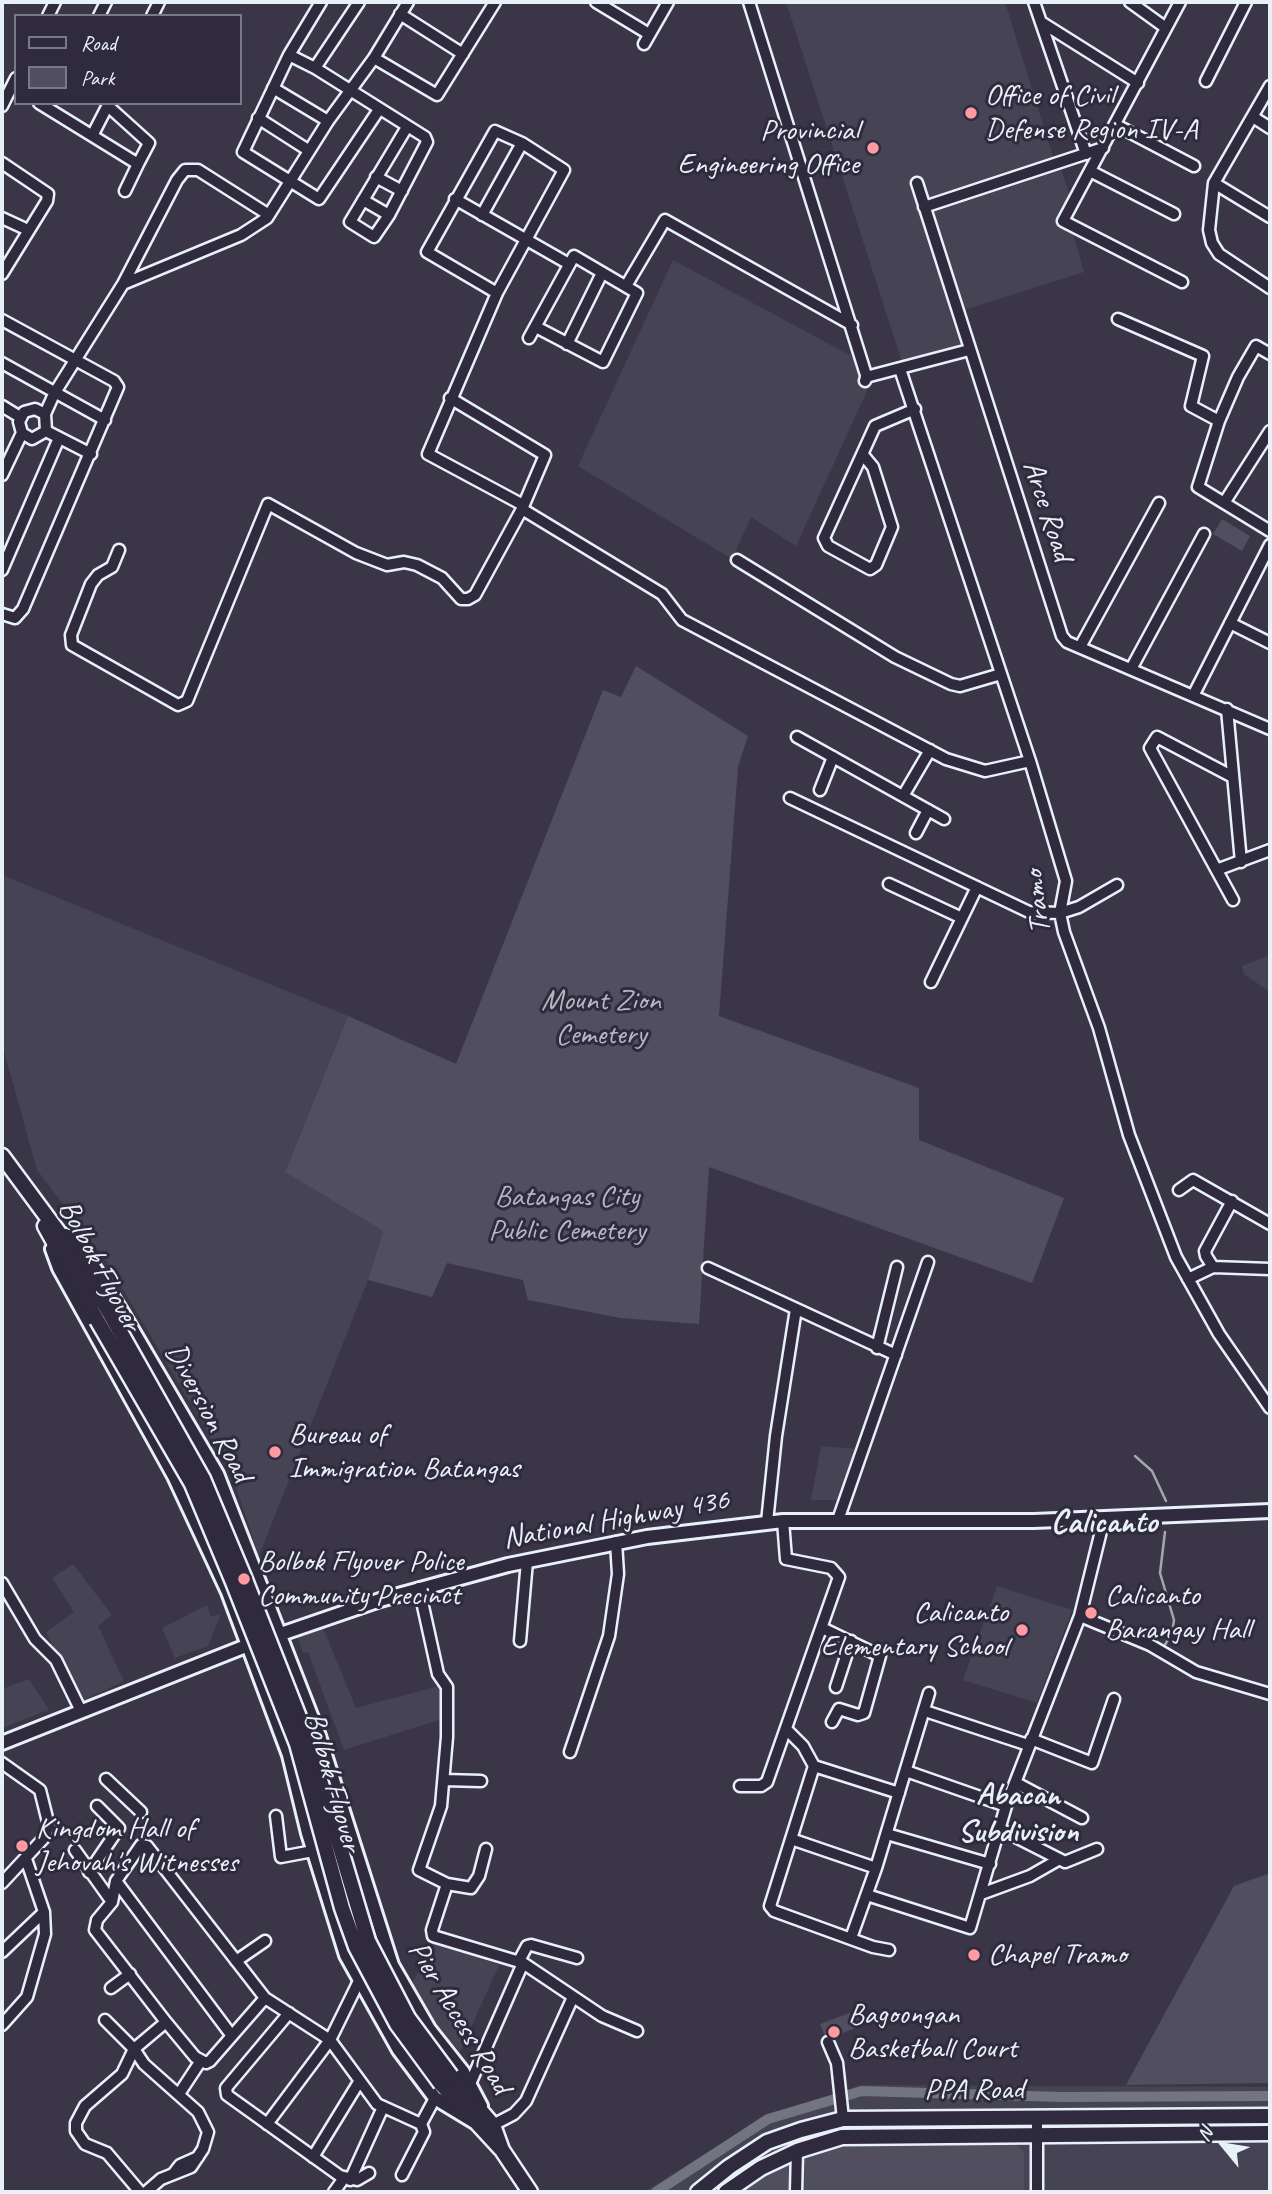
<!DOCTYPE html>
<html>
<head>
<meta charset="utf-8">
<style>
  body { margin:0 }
  #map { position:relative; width:1272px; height:2194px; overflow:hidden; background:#3a3648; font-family:Caveat,sans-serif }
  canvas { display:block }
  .frame { position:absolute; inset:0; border:4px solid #e8f1f8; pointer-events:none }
  .legend { position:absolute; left:14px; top:14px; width:228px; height:91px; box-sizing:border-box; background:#2f2a3d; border:2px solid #797a88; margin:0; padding:9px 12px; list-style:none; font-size:21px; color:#e8f1f8 }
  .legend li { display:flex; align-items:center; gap:14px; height:35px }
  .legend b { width:35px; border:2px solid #797a88 }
  .north { position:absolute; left:1188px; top:2110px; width:70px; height:70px; -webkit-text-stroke:5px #2f2a3d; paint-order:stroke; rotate:300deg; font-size:19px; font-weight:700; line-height:28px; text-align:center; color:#e8f1f8 }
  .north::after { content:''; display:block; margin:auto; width:24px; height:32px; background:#e8f1f8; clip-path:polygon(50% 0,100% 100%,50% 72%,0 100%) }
</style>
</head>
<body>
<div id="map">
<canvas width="1272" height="2194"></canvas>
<div class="frame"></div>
<ul class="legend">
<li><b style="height:9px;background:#2f2a3d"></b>Road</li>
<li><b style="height:19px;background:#504e5f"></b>Park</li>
</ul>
<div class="north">N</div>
</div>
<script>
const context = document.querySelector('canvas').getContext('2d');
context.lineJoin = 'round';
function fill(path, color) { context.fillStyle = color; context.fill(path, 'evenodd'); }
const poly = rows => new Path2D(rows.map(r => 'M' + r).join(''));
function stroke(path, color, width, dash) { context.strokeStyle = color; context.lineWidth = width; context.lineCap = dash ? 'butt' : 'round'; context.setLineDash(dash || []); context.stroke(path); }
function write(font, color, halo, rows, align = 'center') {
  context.font = font + ' Caveat,sans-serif'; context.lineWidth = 6; context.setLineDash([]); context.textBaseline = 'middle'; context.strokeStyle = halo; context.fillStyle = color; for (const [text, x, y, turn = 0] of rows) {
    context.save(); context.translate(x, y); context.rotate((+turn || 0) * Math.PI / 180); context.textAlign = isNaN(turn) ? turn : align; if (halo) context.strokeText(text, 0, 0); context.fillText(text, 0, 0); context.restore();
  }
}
fill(poly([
  [786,2,1005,2,1054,160,917,206,961,346,902,362],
  [1060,166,1070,196,1057,222,1072,230,1084,272,964,310,932,208],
  [673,260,857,359,867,391,796,546,751,517,732,559,578,466],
  [2,875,348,1016,285,1172,383,1231,368,1280,259,1556,234,1481,206,1429,106,1261,37,1170,2,1044],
  [1270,955,1270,992,1244,974,1242,966],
  [821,1446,860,1449,841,1500,811,1500],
  [73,1564,112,1615,98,1626,124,1681,80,1702,46,1632,74,1612,52,1578],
  [997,1586,1072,1610,1037,1703,963,1680],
  [207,1605,211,1617,221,1614,208,1646,175,1658,162,1628],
  [323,1628,356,1708,439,1686,443,1689,442,1719,344,1750,308,1652,303,1653,298,1638],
  [29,1679,49,1710,2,1728,2,1689],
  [433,1941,499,1965,460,2052,435,2024,412,1984],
  [861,2085,1270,2087,1270,2192,644,2192,765,2116]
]), '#464354');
fill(poly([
  [1222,519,1250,536,1242,551,1213,534],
  [636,666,748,736,738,767,719,1016,919,1088,919,1140,1064,1198,1032,1283,709,1167,699,1324,620,1318,528,1300,523,1280,447,1263,432,1297,368,1280,383,1231,285,1172,348,1016,456,1064,603,690,621,697],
  [1270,1873,1270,2083,1126,2085,1234,1886],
  [860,2009,865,2024,826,2040,820,2024],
  [1014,2142,1024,2152,1024,2192,801,2192,801,2155,842,2145],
  [792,2160,793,2192,739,2192,756,2181]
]), '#504e5f');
stroke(poly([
  [1135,1456,1152,1471,1166,1501],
  [1163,1648,1172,1633,1174,1620,1160,1573,1165,1532]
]), '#a2a6b1', 2.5);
stroke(poly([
  [656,2192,768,2119,862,2091,1062,2097,1270,2096]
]), '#737482', 10);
const minor = poly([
  [321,2,289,55,243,152,319,199,378,111],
  [596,2,649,34],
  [749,2,867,378],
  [1034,2,1086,154],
  [1130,2,1166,28],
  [1180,2,1063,221,1182,282],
  [400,14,463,54],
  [48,16,55,2],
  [99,16,106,2],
  [152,16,159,2],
  [1041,22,1138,83],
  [644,44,668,2],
  [289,55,315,68,425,137,427,142,389,215,374,237,350,222,407,127],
  [374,58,437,95,495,2],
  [315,68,359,2],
  [1206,81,1246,2],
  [1270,86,1214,183,1209,230,1212,243,1219,254,1270,288],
  [273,88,328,121],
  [39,103,138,164,149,143,108,106],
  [2,106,16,78],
  [1253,117,1270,128],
  [258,118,308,150],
  [1116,125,1194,166],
  [93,134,109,103],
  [2,163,48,194,47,201,2,274],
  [1090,171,1174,214],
  [376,177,402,191],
  [917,183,1062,636,1067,642,1270,729],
  [1214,183,1270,217],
  [125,191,138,164],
  [455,199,569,264],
  [363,200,389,215],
  [924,207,1103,148],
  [482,215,522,143],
  [2,218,28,230],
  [123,284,177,180,185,170,198,170,269,215],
  [626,286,665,220,852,325],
  [497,293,427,252,495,131,522,143,564,170,497,293,428,454,523,505],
  [1118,319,1203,356,1191,406,1219,421],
  [2,320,114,381,118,387,23,609,15,618,2,614],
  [529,338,574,256,637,293,603,362,536,327],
  [567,344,602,273],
  [1270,354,1256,346,1238,377,1219,421,1198,487,1270,531],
  [2,363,105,420],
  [900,369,1030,761,1066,881,1060,913,1064,932,1099,1028,1129,1135,1176,1257,1219,1334,1270,1408],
  [865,381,866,377,969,350],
  [2,406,20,417],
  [45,414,35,409,24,412,19,422,22,433,32,439,46,431,45,414,54,394,123,284,241,235,267,218,328,121,374,58,408,2],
  [46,431,91,454],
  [863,455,873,467,892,527,876,565,870,569,828,546,824,538,875,426,915,409],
  [2,475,22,433],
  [1224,503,1270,431],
  [522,509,662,594,682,620,946,759,985,771,1030,761],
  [119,550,112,567,98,575,91,584,71,635,72,645,178,705,187,701,196,679,268,504,356,553,387,565,404,562,417,565,442,578,461,599,468,599,475,595,522,509,545,455,450,398],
  [737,560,895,657,951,684,960,686,1001,674],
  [2,570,59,438],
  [1230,623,1270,643],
  [1080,647,1159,503],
  [1131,669,1204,534],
  [1194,694,1270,545],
  [1227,709,1241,862],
  [797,737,944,819],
  [820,790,833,757],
  [903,796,930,750],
  [790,798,1029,912,1060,913,1079,907,1117,885],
  [916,833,928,810],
  [1219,869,1270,850],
  [889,884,962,918],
  [1233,900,1150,748,1157,737,1233,777],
  [931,982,977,887],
  [1179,1190,1193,1180,1270,1224],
  [1232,1201,1205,1251,1206,1256,1213,1267,1270,1269],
  [708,1268,896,1355],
  [1188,1279,1213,1267],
  [877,1348,897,1267],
  [838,1520,928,1262],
  [767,1522,776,1436,796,1309],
  [2,1583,35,1639,56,1660,81,1711],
  [419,1588,438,1674,447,1687,447,1737,441,1806,419,1870,447,1884,471,1888,479,1876,486,1849],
  [1080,1616,1150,1645,1196,1672,1270,1694],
  [822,1628,880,1656,864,1713,858,1715,839,1709,832,1722],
  [520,1641,527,1561],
  [836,1687,851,1641],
  [925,1711,1028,1745],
  [786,1729,803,1746,814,1766,899,1793],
  [1031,1739,1092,1763,1114,1699],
  [570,1752,609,1636,618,1574,616,1542],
  [2,1763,40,1790,49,1826,43,1839,2,1883],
  [814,1766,770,1906,774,1911,873,1947,889,1950],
  [906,1771,1006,1806],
  [106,1779,141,1812],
  [444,1780,481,1781],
  [1016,1783,1082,1818],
  [740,1786,761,1786,767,1782,839,1577,831,1568,786,1559,783,1521],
  [276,1816,281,1857,313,1851],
  [1000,1829,1065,1862,1097,1849],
  [887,1834,990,1864],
  [791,1839,876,1868],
  [75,1850,112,1902],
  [89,1872,119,1828,97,1806],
  [116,1881,232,2036],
  [447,1884,432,1930,433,1936,523,1963,602,2016,637,2031],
  [981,1894,1030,1876,1058,1860],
  [867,1895,970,1928,1006,1806,1080,1616,1104,1519],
  [851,1938,876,1868,929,1693],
  [2,1952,44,1912],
  [236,1961,265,1941],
  [519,1961,527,1946,531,1945,577,1958],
  [111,1988,130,1974],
  [265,1998,210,2061,206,2063,195,2057,166,2022,95,1930,97,1920,112,1902,116,1881,141,1845,147,1846,265,1998,330,2040,377,2104,421,2124],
  [289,2013,226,2088,227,2095,340,2176,357,2180,369,2173],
  [105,2020,134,2049,166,2022],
  [2,2025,27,1997,45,1934,44,1912,26,1859],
  [828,2042,837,2063,843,2119],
  [134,2049,144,2064,198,2112,208,2132,203,2149,191,2167,161,2179,146,2192],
  [134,2049,122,2074,85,2106,76,2123,76,2131,85,2144,107,2153,140,2192],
  [470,2084,523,1963],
  [179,2094,200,2062],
  [1037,2116,1037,2192],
  [267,2124,330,2040,359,1981],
  [493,2125,514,2114,526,2101,573,1997],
  [313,2157,359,2082],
  [173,2174,180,2165,198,2157],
  [402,2175,424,2132,421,2124,435,2098],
  [350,2180,383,2107],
  [334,2192,344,2178],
  [796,2192,797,2151]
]);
const major = poly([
  [66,1235,85,1253,123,1314,217,1474,319,1736,392,1965,429,2029,463,2072,481,2106],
  [52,1249,59,1268,174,1476,228,1592,289,1755,308,1833,346,1955,399,2050,435,2098,473,2121],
  [2,1743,246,1646,380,1600,508,1565,647,1537,783,1521,1034,1521,1270,1511]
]);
const highway = poly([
  [2,1156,76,1256,109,1312],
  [45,1226,97,1320],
  [451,2076,493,2125,502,2150,530,2192],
  [441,2084,501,2149],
  [698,2192,729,2167,767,2142,801,2130,843,2119,1270,2116],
  [726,2192,761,2168,797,2151,842,2137,1270,2133]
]);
stroke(minor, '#e8f1f8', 15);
stroke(major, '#e8f1f8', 18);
stroke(highway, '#e8f1f8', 19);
stroke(minor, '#2f2a3d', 10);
stroke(major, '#2f2a3d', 12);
stroke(highway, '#2f2a3d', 14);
const highwayBridge = poly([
  [109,1312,203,1479,244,1577,308,1740,368,1941,408,2018,451,2076],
  [97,1320,192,1484,233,1582,297,1744,342,1908,356,1947,397,2024,441,2084]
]);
stroke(highwayBridge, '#e8f1f8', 19, []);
stroke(highwayBridge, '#2f2a3d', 14);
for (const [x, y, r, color] of [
  [971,113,7,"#ff9aa2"],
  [873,148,7,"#ff9aa2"],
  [275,1452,7,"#ff9aa2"],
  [244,1579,7,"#ff9aa2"],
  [1091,1613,7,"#ff9aa2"],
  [1022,1630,7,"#ff9aa2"],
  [22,1846,7,"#ff9aa2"],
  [974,1955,7,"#ff9aa2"],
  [834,2032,7,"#ff9aa2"]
]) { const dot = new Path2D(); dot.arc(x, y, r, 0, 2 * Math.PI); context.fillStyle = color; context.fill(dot); stroke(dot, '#2f2a3d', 2.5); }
write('30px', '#e8f1f8', '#2f2a3d', [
  ["Office of Civil",985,96],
  ["Defense Region IV-A",985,130],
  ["Provincial",859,131,"right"],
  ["Engineering Office",859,165,"right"],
  ["Bureau of",289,1435],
  ["Immigration Batangas",289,1469],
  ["Bolbok Flyover Police",258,1562],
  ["Community Precinct",258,1596],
  ["Calicanto",1105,1596],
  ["Barangay Hall",1105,1630],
  ["Calicanto",1008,1613,"right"],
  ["Elementary School",1008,1647,"right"],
  ["Kingdom Hall of",36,1829],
  ["Jehovah's Witnesses",36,1863],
  ["Chapel Tramo",988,1955],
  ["Bagoongan",848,2015],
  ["Basketball Court",848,2049]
], 'left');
write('30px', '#e8f1f8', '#2f2a3d', [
  ["Arce Road",1047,511,72],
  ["Tramo",1038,902,-97],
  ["Bolbok Flyover",99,1266,62],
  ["Diversion Road",208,1413,62],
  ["National Highway 436",616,1520,-10],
  ["Bolbok Flyover",332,1782,74],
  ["Pier Access Road",459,2018,59],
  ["PPA Road",974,2090]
]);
write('30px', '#b3b8c2', '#2f2a3d', [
  ["Mount Zion",601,1001],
  ["Cemetery",601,1035],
  ["Batangas City",567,1197],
  ["Public Cemetery",567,1231]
]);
write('bold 32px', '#e8f1f8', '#2f2a3d', [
  ["Abacan",1018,1796],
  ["Subdivision",1018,1833]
]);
write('bold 33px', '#e8f1f8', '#2f2a3d', [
  ["Calicanto",1104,1523]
]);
</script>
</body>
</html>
